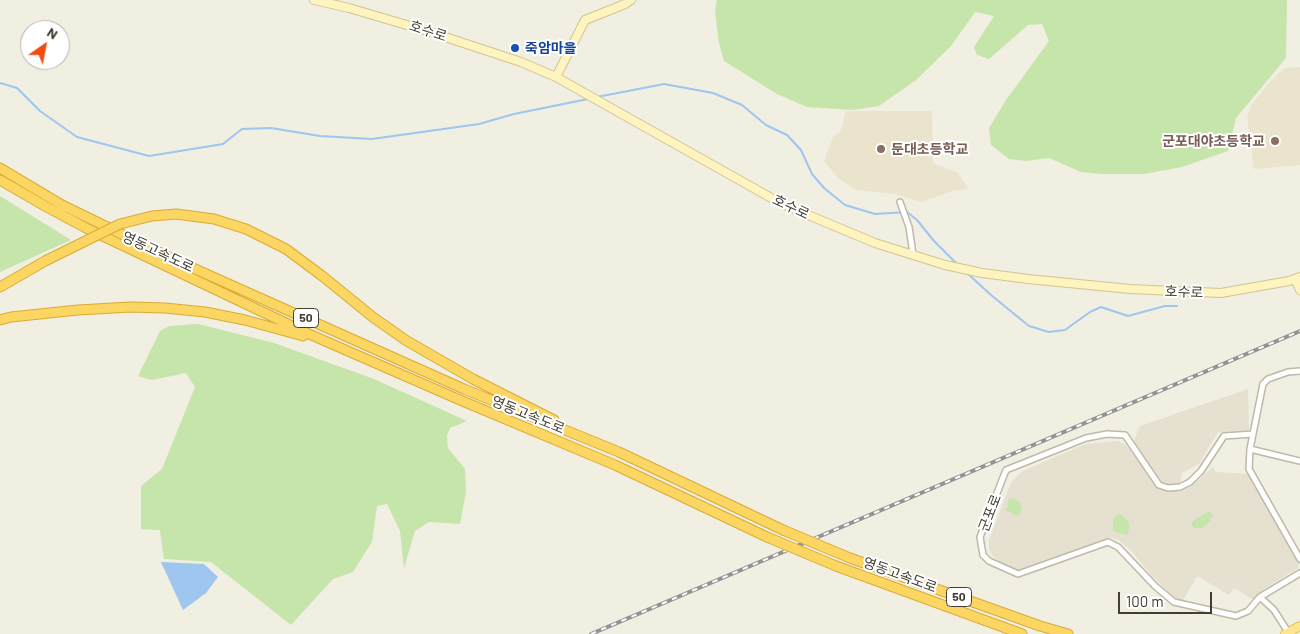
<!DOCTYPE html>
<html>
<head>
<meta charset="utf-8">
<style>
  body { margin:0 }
  #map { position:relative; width:1300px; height:634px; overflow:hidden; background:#f1eee2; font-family:Barlow,sans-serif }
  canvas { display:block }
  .north { position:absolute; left:20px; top:20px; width:50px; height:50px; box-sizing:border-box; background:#fff; border:1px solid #b3b2ad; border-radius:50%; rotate:33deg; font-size:14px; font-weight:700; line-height:20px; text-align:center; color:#423e33 }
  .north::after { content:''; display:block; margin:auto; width:18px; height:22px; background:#f64a14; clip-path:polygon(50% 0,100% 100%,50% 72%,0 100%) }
  .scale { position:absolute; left:1118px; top:592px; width:94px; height:22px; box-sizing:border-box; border:2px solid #423e33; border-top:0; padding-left:6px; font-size:15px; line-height:18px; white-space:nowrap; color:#423e33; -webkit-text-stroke:4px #fff; paint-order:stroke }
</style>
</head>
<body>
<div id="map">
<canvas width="1300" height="634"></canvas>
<div class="north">N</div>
<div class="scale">100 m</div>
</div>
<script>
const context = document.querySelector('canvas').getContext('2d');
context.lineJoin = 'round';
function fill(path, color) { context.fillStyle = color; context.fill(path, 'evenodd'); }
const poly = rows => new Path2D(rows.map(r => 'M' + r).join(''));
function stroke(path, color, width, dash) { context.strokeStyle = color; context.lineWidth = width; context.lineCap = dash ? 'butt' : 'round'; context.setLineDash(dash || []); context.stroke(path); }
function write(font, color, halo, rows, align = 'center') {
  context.font = font + ' Barlow,"Noto Sans KR",sans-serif'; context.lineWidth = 4; context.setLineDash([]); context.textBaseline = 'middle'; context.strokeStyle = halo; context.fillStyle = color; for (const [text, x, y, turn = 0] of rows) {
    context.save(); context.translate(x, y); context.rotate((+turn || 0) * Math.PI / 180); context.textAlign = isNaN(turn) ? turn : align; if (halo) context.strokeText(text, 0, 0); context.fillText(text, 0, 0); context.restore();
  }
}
fill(poly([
  [1248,389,1249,430,1218,432,1199,464,1182,473,1178,492,1186,489,1194,484,1213,467,1215,472,1251,474,1299,563,1298,568,1264,589,1257,602,1234,588,1229,595,1197,576,1182,602,1173,596,1153,577,1133,553,1119,540,1111,538,1021,572,1000,562,993,556,989,549,989,540,1010,485,1014,479,1023,471,1086,444,1118,441,1126,445,1130,450,1140,426]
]), '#e5e0d0');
fill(poly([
  [1300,67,1300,165,1254,169,1247,116,1251,106,1267,85,1284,68],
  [846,111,932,111,933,163,958,173,968,189,952,191,922,202,895,194,856,190,838,178,824,161,833,137,841,131]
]), '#eae4cc');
fill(poly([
  [717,0,1287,0,1286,58,1236,118,1228,151,1182,167,1144,174,1102,174,1081,172,1049,158,1026,161,1009,159,991,145,989,128,1006,100,1049,41,1042,24,1028,25,989,59,977,55,974,47,994,16,975,12,951,46,916,80,879,106,853,110,807,107,777,94,724,61,719,43,715,11],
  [0,196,71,240,0,272],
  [198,324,274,343,374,379,467,421,450,428,447,436,448,448,465,469,466,492,460,524,429,522,415,531,404,568,400,531,387,504,377,506,372,542,353,572,333,579,291,625,211,562,164,559,160,530,141,529,141,486,162,469,195,387,186,373,152,380,138,376,160,331,169,326],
  [1010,498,1019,501,1022,509,1018,516,1005,510,1008,507,1008,500],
  [1210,511,1213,516,1209,519,1211,521,1202,528,1194,528,1191,523,1197,518],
  [1118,514,1122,515,1129,523,1129,529,1127,535,1113,531,1113,520]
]), '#c6e5ab');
fill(poly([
  [161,562,204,564,218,577,206,593,183,610]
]), '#9ec6ee');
stroke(poly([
  [0,83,17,88,40,111,77,137,149,156,223,144,242,129,271,128,320,136,372,139,479,124,514,114,588,99],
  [597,97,664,84,713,93,742,105,766,125,787,135,801,150,812,174,824,188,845,205,875,214,907,212,917,220,934,241,958,265],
  [967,273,991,295,1029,326,1049,332,1065,330,1090,312,1101,307,1128,316,1165,306,1177,306]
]), '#9ec6ee', 2);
const street = poly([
  [900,202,909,227,913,254],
  [1300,371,1288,372,1268,379,1263,384,1250,449,1249,469,1300,559],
  [1253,434,1224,436,1201,471,1190,482,1180,487,1168,488,1159,485,1125,435,1107,434,1086,438,1006,470,980,537,983,555,989,561,1018,574,1108,542,1118,547,1155,586,1174,602,1236,616,1248,611,1260,597,1300,573],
  [1250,449,1300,461],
  [1260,597,1274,610,1288,632]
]);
const secondary = poly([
  [314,0,349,8,427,31,521,62,556,77,782,204,875,243,945,265,982,273,1028,279,1130,289,1221,293,1289,281,1300,277],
  [556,77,585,20,625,4,631,0],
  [1295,279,1300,290]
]);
const primary = poly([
  [1285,634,1300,626]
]);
const highway = poly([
  [0,168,62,205,175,260,464,389,619,452,783,530],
  [0,180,45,206,86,228,309,334,460,400,615,465,767,537],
  [321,275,374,318,407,341,473,379,554,420],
  [0,287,45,261],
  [0,320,11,317,78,310,130,307,165,308,205,312,245,320,303,336],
  [850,558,1040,626,1068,634],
  [836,566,1022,634]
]);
stroke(street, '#bfb9a8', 8);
stroke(secondary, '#d1c592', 10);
stroke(primary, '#e1c661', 10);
stroke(highway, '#daab33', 11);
stroke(street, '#fff', 5);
stroke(secondary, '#fdf4c0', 8);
stroke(primary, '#fce790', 8);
stroke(highway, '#fbd663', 9);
const rail = poly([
  [591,634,1300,331]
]);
stroke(rail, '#939393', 4);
stroke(rail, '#fff', 2, [5.5]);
const highwayBridge = poly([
  [45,261,120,224,152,216,176,214,214,219,246,229,286,249,321,275],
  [783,530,850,558],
  [767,537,836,566]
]);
stroke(highwayBridge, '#daab33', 11, []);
stroke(highwayBridge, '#fbd663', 9);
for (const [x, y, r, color] of [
  [515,48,5,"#1a4fb4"],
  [1275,141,5,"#8d6e63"],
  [881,149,5,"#8d6e63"]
]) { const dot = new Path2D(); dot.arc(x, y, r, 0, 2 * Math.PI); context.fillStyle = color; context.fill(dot); stroke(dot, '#fff', 2); }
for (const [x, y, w] of [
  [306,318,25],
  [959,597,25]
]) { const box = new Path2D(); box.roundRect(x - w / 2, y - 9.5, w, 19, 4); context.fillStyle = '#fff'; context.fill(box); stroke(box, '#423e33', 1); }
write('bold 12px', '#423e33', null, [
  ["50",306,318],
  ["50",959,597]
]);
write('14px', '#423e33', '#fff', [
  ["호수로",428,31,18],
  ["호수로",791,207,25],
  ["영동고속도로",158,252,25],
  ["호수로",1184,292,2],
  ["영동고속도로",528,415,22],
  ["군포로",990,513,-69],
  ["영동고속도로",900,575,20]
]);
write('bold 14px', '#164399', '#fff', [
  ["죽암마을",525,48]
], 'left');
write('bold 14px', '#785e54', '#fff', [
  ["군포대야초등학교",1265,141],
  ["둔대초등학교",891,149,"left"]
], 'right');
</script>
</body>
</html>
